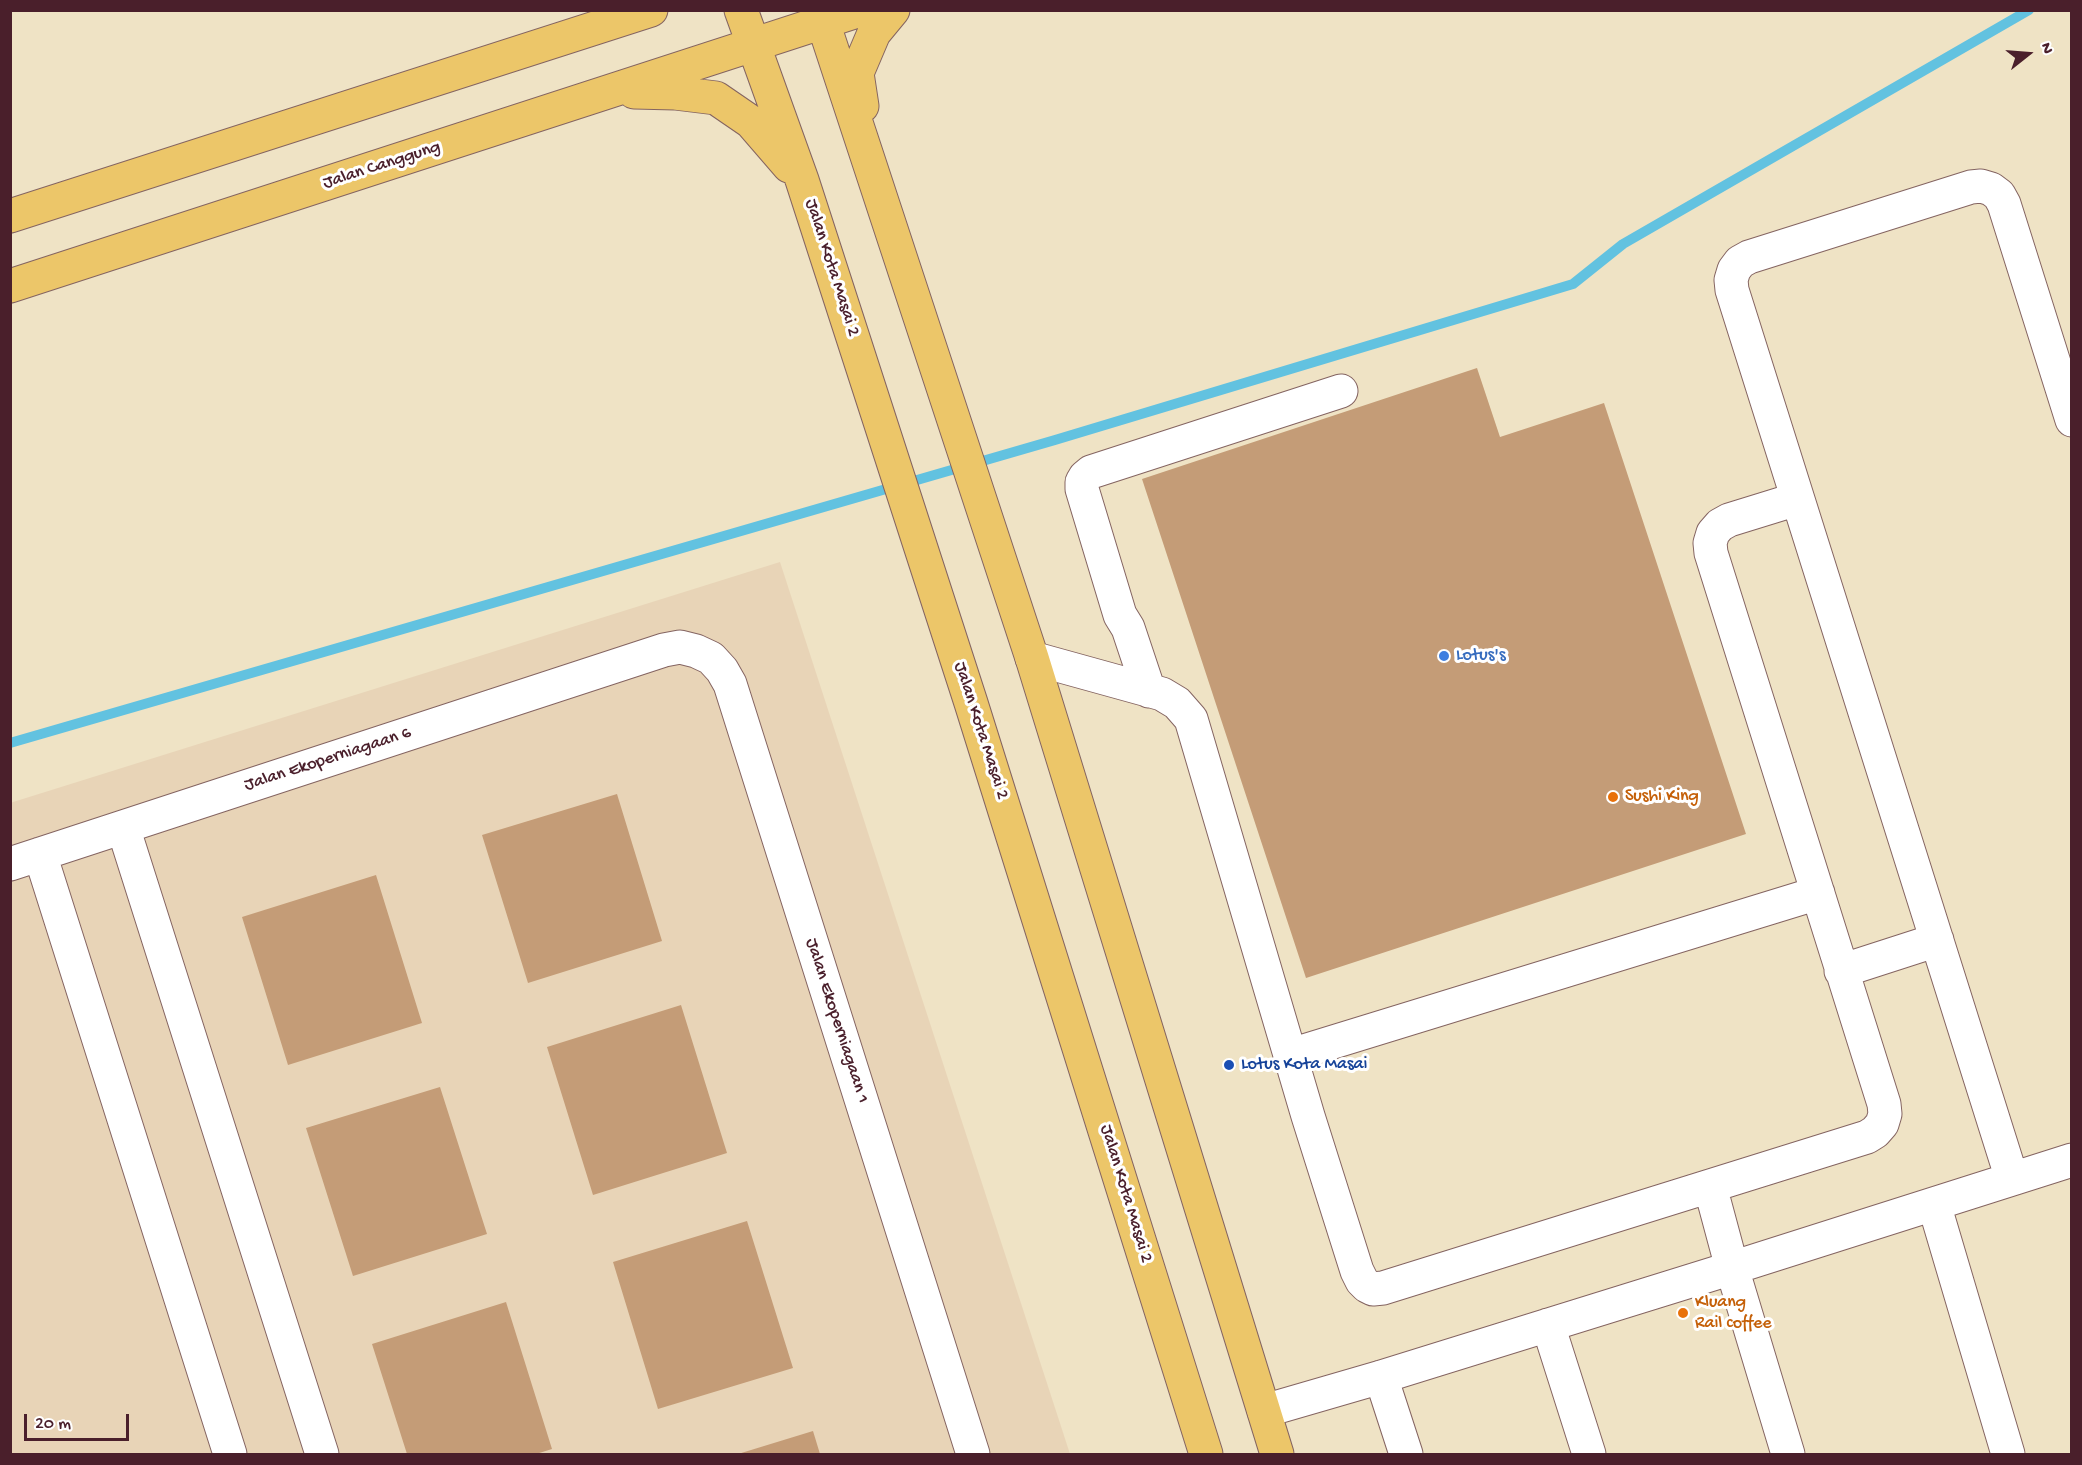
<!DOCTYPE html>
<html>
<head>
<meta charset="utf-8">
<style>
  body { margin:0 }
  #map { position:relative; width:2082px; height:1465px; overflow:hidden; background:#efe3c5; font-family:"Gochi Hand",sans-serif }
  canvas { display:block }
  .frame { position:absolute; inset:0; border:12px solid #4a1f2b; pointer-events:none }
  .north { position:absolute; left:1998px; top:24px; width:60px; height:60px; -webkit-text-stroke:4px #fff; paint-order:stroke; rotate:73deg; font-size:16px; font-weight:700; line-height:24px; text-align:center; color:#4a1f2b }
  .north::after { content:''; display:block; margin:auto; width:21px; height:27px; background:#4a1f2b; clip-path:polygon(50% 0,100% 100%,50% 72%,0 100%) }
  .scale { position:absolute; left:24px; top:1414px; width:105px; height:27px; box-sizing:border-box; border:3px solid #4a1f2b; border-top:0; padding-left:8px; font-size:18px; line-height:21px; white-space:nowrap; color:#4a1f2b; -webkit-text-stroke:4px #fff; paint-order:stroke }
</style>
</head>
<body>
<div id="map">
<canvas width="2082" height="1465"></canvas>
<div class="frame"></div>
<div class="north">N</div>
<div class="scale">20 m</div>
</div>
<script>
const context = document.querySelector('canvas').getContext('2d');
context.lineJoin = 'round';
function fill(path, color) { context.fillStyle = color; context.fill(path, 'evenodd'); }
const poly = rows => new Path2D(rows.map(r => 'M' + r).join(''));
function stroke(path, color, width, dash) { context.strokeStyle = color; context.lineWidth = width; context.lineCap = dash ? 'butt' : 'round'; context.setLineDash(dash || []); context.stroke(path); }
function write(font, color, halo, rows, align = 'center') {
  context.font = font + ' "Gochi Hand",sans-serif'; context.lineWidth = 6; context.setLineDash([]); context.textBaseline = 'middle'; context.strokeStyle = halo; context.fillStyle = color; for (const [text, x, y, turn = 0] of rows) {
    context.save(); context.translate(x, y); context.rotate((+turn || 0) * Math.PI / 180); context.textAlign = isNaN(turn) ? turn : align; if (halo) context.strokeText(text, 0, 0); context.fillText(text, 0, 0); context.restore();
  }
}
fill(poly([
  [780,562,1070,1454,11,1454,10,803]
]), '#e8d4b7');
stroke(poly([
  [10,743,1055,440,1573,284,1623,244,2029,10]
]), '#62c2e0', 10);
fill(poly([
  [1477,368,1500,437,1604,403,1746,834,1306,978,1142,479],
  [617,794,662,941,528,983,482,835],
  [376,875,422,1023,288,1065,242,917],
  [681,1005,727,1153,593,1195,547,1047],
  [440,1087,487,1234,353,1276,306,1128],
  [747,1221,793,1368,658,1409,613,1262],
  [506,1302,552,1449,536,1454,407,1454,372,1344],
  [813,1431,820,1454,738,1454]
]), '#c49c77');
const minor = poly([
  [1032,658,1162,694,1177,703,1191,719,1308,1116,1357,1271,1362,1281,1367,1286,1373,1289,1383,1288,1867,1137,1875,1132,1882,1124,1885,1114,1884,1104,1711,553,1710,543,1713,533,1720,525,1729,520,1797,499],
  [1149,691,1128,628,1120,615,1082,489,1082,482,1085,477,1091,472,1341,391],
  [123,827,322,1454],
  [40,854,230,1454],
  [10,864,664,650,680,647,696,651,711,658,722,670,730,684,973,1454],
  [1841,971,1937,940],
  [1291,1055,1818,893],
  [2012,1179,1732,290,1731,280,1734,270,1740,262,1749,257,1971,187,1981,186,1991,189,1999,195,2004,204,2072,420],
  [1710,1186,1732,1268,1788,1454],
  [1934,1204,2008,1454],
  [1548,1325,1589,1454],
  [1381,1377,1406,1454],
  [1264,1411,1381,1377,1732,1268,2072,1160]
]);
const major = poly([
  [741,10,802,180,971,703,1206,1454],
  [819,10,1032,658,1277,1454],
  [634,92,675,93,716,98,751,122,789,166],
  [862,106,857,73,874,33,893,10],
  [10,216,651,10],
  [10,286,860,10]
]);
stroke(minor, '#846461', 35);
stroke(major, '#846461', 35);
stroke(minor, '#fff', 33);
stroke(major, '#ecc669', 33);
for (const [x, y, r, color] of [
  [1444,656,6,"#3f7fe0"],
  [1613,797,6,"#e8710a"],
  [1229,1065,6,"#1a4fb4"],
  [1683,1313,6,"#e8710a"]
]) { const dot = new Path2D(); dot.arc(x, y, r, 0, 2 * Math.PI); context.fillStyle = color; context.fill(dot); stroke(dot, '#fff', 2); }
write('18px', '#4a1f2b', '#fff', [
  ["Jalan Canggung",382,166,-18],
  ["Jalan Kota Masai 2",831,268,72],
  ["Jalan Kota Masai 2",980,731,72],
  ["Jalan Ekoperniagaan 6",328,760,-18],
  ["Jalan Ekoperniagaan 1",836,1021,72],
  ["Jalan Kota Masai 2",1125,1194,73]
]);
write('18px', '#366cbe', '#fff', [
  ["Lotus's",1456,656]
], 'left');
write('18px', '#c56008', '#fff', [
  ["Sushi King",1625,797],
  ["Kluang",1695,1303],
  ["Rail coffee",1695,1324]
], 'left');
write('18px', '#164399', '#fff', [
  ["Lotus Kota Masai",1241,1065]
], 'left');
</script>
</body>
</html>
